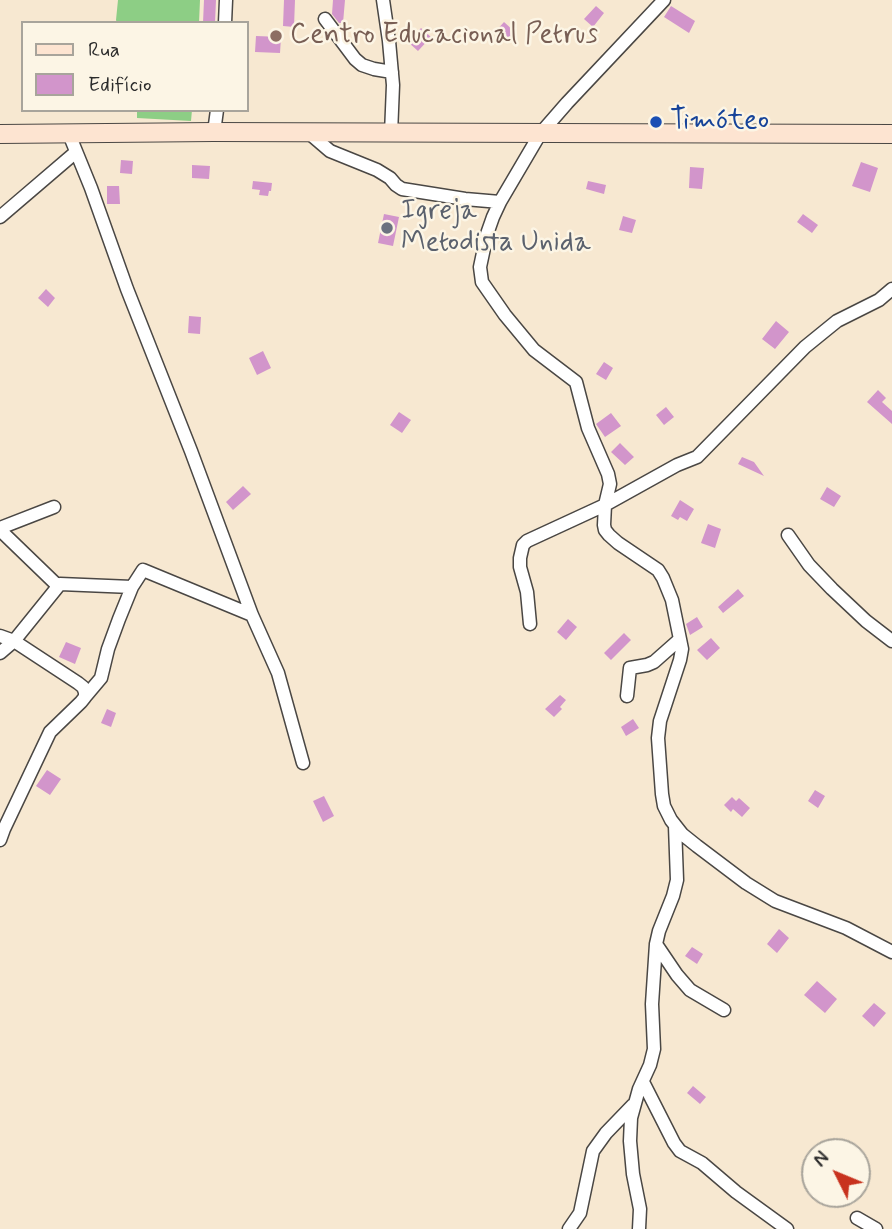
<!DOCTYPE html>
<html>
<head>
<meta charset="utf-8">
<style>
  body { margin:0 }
  #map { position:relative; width:892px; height:1229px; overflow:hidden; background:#f7e8d1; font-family:Mynerve,sans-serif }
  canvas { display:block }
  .legend { position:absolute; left:21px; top:21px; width:228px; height:91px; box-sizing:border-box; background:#fcf5e5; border:2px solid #a8a49b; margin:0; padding:9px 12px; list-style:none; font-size:21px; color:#2b2b2b }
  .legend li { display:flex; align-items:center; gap:14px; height:35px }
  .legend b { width:35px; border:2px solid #a8a49b }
  .north { position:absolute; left:801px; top:1138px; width:70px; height:70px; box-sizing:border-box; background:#fcf5e5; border:2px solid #a8a49b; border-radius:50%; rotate:313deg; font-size:19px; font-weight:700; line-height:28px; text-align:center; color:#2b2b2b }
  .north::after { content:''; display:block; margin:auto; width:24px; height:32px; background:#c8321e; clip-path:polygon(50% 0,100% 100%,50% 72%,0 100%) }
</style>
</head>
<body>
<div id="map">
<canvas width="892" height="1229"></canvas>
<ul class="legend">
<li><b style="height:9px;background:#fde4d1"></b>Rua</li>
<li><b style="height:19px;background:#d295cb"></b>Edifício</li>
</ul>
<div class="north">N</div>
</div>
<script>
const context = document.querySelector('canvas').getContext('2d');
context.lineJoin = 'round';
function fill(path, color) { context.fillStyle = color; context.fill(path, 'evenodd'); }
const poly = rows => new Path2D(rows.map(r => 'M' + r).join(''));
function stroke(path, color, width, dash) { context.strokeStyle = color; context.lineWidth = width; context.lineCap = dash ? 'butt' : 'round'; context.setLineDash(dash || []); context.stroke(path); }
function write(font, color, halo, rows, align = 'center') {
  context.font = font + ' Mynerve,sans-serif'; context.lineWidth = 5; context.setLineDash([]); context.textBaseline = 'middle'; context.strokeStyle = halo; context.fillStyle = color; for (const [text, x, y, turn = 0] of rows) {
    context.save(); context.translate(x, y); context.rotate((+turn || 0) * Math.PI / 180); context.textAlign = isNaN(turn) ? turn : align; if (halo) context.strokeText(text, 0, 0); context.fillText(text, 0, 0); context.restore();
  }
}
fill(poly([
  [118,0,200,0,199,23,117,23,116,20],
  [137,110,192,110,191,121,137,118]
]), '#8dce85');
fill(poly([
  [204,0,216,0,215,23,203,23],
  [284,0,295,0,294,27,283,26],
  [333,0,345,0,343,23,339,23,332,14],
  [596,6,604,13,593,27,584,19],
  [671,6,695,21,689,33,664,17],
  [504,22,515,32,506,42,495,32],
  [421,28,431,37,418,51,408,42],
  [256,36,281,37,280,53,255,52],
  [121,160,133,161,132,174,120,173],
  [861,162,878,168,870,192,852,186],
  [192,165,210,166,209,179,192,178],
  [690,167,704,168,702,189,689,188],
  [253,181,272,183,271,191,269,191,268,196,259,195,260,190,252,189],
  [588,181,606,185,604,194,586,189],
  [107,186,119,186,120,204,107,204],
  [384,214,399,217,393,246,378,243],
  [803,214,818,225,812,233,797,222],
  [623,216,636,220,632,233,619,230],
  [46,289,55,298,48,307,38,298],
  [189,316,201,317,200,334,188,333],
  [776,321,789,332,775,349,762,339],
  [263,351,271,368,257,375,249,358],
  [604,362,613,368,606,380,596,374],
  [878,390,886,398,882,402,892,411,892,424,867,402],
  [666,407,674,417,664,425,656,415],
  [399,412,411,420,402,433,390,425],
  [611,413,621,426,605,437,596,424],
  [620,443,634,457,625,465,611,452],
  [742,457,754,462,764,476,738,464],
  [243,486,251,494,233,510,226,502],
  [827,487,841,496,834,507,820,499],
  [680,500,694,509,687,521,680,517,678,520,671,516],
  [708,524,721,529,715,548,701,543],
  [738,589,744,596,723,613,718,607],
  [697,617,703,627,690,635,686,624],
  [568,619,577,627,566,640,557,632],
  [624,633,631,640,611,660,604,653],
  [711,638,720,648,707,660,697,650],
  [66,642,81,648,75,664,59,657],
  [560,695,566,700,560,707,562,709,554,717,545,709],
  [107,709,116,713,111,727,101,723],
  [633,719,639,728,626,736,621,727],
  [47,770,61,779,50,795,36,786],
  [815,790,825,796,818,808,808,801],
  [324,796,334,816,323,822,313,801],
  [732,797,736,801,739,798,750,808,742,817,733,809,731,812,724,805],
  [779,929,789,938,777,953,767,944],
  [692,947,703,954,697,964,685,956],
  [817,981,837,999,825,1013,804,995],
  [874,1003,886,1013,874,1027,862,1016],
  [693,1086,706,1097,700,1104,687,1093]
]), '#d295cb');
const street = poly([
  [383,0,389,41,393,85,391,134],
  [664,0,567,103,540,134,500,202,493,217,487,234,480,267,482,282,505,315,534,350,576,382,588,428,608,474,610,484,605,505,604,525,605,530,609,535,618,543,658,570,663,578,672,600,682,649,680,660,660,721,658,738,662,794,664,806,671,820,682,834,697,846,746,883,775,901,846,928,892,952],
  [325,19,355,59,362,65,374,69,392,72],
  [225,23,226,0],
  [214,132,217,110],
  [309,133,330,151,377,170,390,178,396,185,402,189,465,199,500,202],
  [69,134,91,188,127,289,191,451,252,615,278,673,303,763],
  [0,217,76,152],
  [0,528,54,507],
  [0,530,58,586],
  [788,535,809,565,832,589,866,621,892,641],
  [530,624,527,592,520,567,520,558,523,545,527,541,605,505,677,465,697,457,805,347,837,321,879,300,892,289],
  [0,636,14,641,78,683,83,687,85,692,85,697,81,702,50,732,4,829,0,840],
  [0,653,14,641,60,584,132,587],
  [627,696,630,668,647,665,654,662,680,639],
  [85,697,101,678,108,649,119,619,132,587,143,570,252,615],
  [656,944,677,975,690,990,724,1010],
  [643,1082,674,1143,680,1151,702,1163,736,1192,787,1229],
  [857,1218,876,1229],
  [569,1229,580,1213,593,1151,606,1133,633,1105],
  [639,1229,640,1209,633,1174,630,1141,631,1118,639,1089,650,1065,654,1049,652,1004,656,944,659,931,673,896,677,880,675,826]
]);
const secondary = poly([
  [0,134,214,132,892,134]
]);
stroke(street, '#4a4744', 15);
stroke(secondary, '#4a4744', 20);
stroke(street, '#fff', 12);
stroke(secondary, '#fde4d1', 18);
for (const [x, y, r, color] of [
  [276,36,7,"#8d6e63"],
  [656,122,7,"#1a4fb4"],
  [387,228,7,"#6b7280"]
]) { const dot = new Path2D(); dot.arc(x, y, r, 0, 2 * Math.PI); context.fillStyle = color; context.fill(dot); stroke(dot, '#fcf5e5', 2.5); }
write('28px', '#785e54', '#fcf5e5', [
  ["Centro Educacional Petrus",290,36]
], 'left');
write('28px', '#164399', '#fcf5e5', [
  ["Timóteo",670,122]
], 'left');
write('28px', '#5b616d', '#fcf5e5', [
  ["Igreja",401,212],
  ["Metodista Unida",401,244]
], 'left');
</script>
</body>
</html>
